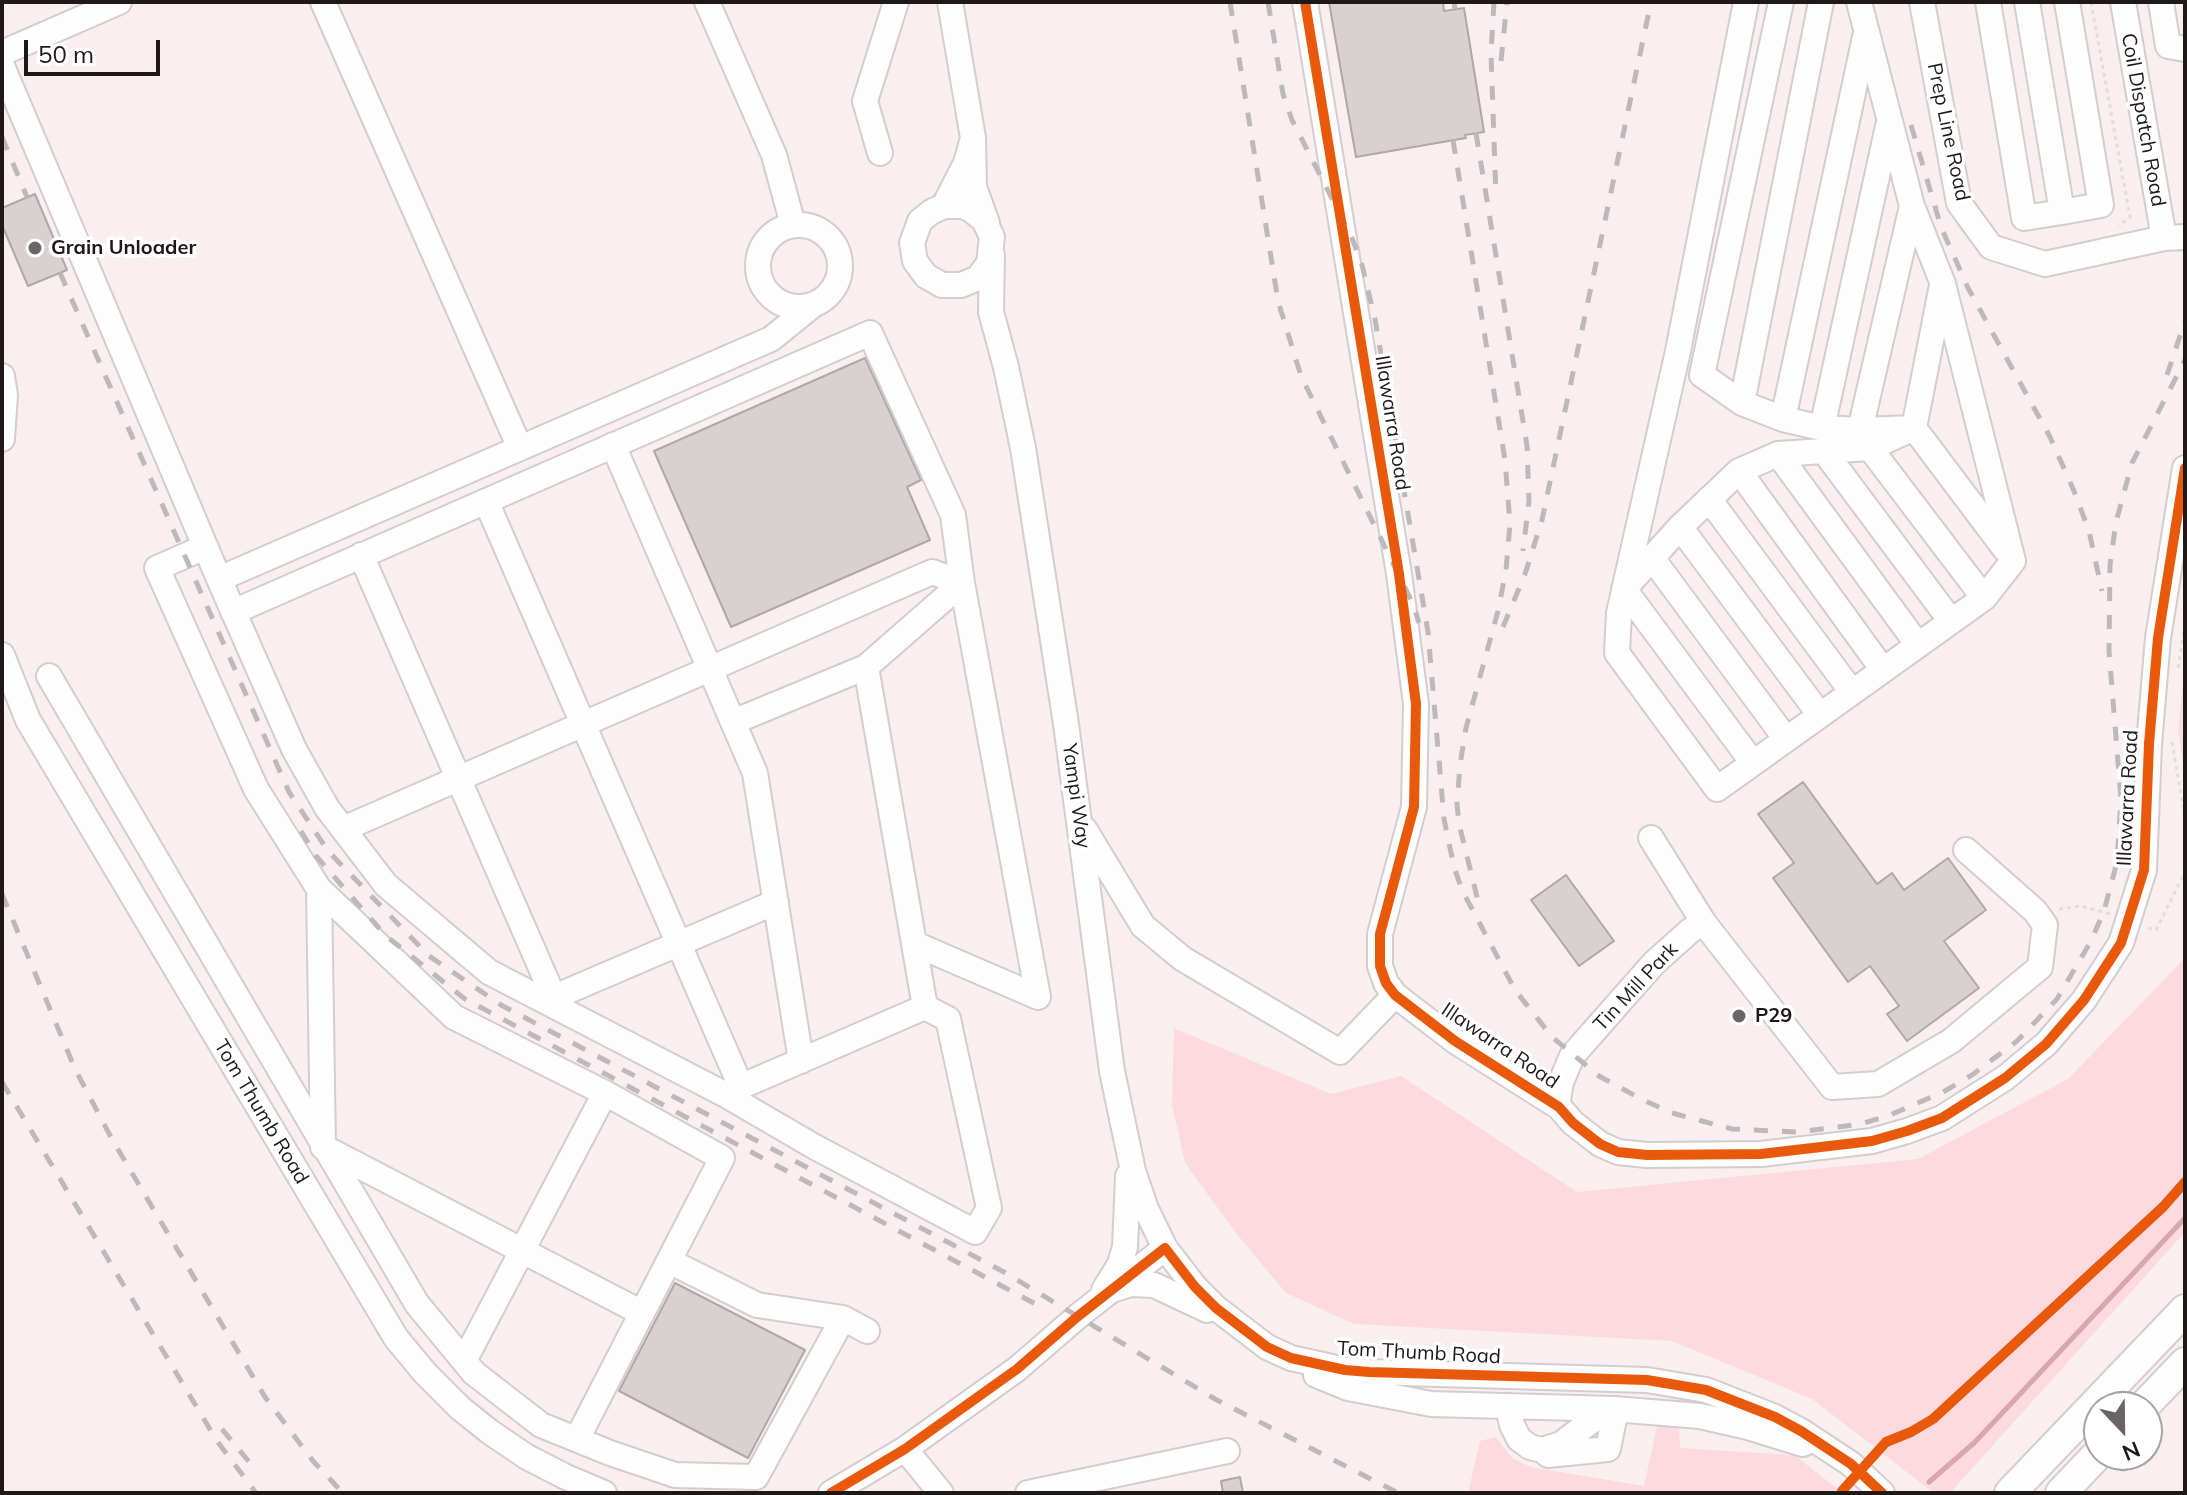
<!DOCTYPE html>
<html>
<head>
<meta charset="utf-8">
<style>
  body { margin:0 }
  #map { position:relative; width:2187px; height:1495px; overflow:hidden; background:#faeff0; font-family:Mulish,sans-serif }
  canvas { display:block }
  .frame { position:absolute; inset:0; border:4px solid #1f1819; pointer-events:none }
  .north { position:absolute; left:2083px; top:1391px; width:80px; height:80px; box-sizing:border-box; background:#fff; border:2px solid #a5a3a3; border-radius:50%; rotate:158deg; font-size:22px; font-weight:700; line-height:32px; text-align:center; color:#1f1819 }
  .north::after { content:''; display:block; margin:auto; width:28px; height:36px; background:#6c6364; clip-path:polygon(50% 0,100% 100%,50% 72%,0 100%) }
  .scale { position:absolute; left:24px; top:40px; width:136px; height:36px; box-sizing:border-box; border:4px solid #1f1819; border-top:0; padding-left:10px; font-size:24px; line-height:28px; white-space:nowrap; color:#1f1819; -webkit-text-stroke:6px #fff; paint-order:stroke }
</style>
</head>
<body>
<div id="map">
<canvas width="2187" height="1495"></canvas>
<div class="frame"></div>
<div class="north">N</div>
<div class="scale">50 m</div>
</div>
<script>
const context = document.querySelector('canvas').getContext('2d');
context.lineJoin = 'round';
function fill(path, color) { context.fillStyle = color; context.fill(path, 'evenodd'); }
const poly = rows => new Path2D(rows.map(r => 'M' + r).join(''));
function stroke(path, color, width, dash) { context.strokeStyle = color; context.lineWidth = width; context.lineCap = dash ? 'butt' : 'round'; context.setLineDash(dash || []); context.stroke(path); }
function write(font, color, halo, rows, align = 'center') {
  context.font = font + ' Mulish,sans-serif'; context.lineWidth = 7; context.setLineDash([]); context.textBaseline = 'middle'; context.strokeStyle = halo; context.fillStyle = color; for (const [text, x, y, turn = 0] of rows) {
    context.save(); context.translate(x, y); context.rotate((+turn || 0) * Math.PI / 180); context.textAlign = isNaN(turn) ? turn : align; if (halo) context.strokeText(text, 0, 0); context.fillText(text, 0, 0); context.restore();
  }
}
fill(poly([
  [2185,668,2185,778,2178,729],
  [2185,958,2185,1232,1950,1493,1934,1493,1812,1399,1672,1341,1354,1324,1286,1293,1236,1233,1185,1163,1172,1104,1174,1028,1331,1094,1401,1076,1577,1192,1918,1159,2068,1079],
  [1658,1422,1679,1424,1680,1448,1794,1455,1843,1493,1468,1493,1480,1441,1496,1437,1512,1458,1531,1467,1644,1486]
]), '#fcdadf');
stroke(poly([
  [1929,1482,1975,1442,2185,1218]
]), '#d8a6af', 5);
const building = poly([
  [1329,2,1443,2,1444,11,1464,8,1484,132,1465,135,1466,138,1356,157,1329,2],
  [35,194,67,270,28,286,2,225,2,208,35,194],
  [865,358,921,480,907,487,930,540,731,627,654,451,865,358],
  [1803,782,1877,884,1892,873,1904,890,1948,858,1986,910,1944,941,1979,988,1907,1041,1887,1014,1899,1006,1870,966,1848,982,1773,878,1794,863,1758,814,1803,782],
  [1566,875,1614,941,1579,966,1531,900,1566,875],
  [675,1283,805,1350,748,1458,619,1391,675,1283],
  [1240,1477,1243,1493,1223,1493,1221,1481,1240,1477]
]);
fill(building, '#d9d0d1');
stroke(building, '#afa7a8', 2);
const minor = poly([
  [323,2,520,448],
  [707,2,774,155,793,225],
  [950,2,973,138,974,187,987,223],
  [1305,2,1399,574,1416,704,1414,807,1380,934,1380,966,1386,983,1395,995,1455,1041,1559,1107,1573,1123,1600,1144,1618,1152,1647,1155,1761,1154,1872,1141,1907,1131,1942,1118,2005,1078,2046,1044,2084,1000,2121,943,2144,870,2149,744,2158,638,2185,468],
  [1746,2,1678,351,1619,613,1617,653,1717,789,1984,598,2013,561,1943,284,1912,206,1859,2],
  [1922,2,1959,203,1991,247,2045,264,2164,238,2185,237],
  [1988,2,2024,218,2062,212],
  [2027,2,2062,212,2101,205,2067,2],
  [2123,2,2164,238],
  [2161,2,2168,46,2185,49],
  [2,53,119,2],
  [2,66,219,579,294,749,327,808,386,885,489,972,724,1094,815,1147,975,1232,989,1208,948,1019,925,1007],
  [880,153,865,101,896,2],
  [944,206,962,206,970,209,984,220,992,237,989,263,978,278,961,285,942,285,926,276,915,261,912,243,920,221,931,212,944,206,966,163,973,138],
  [1912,206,1860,430,1914,428,1941,290],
  '758 266a41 41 0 1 1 82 0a41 41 0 1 1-82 0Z',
  [992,255,991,312,1006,367,1023,448,1066,724,1112,1071,1133,1171,1146,1209,1165,1248],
  [2,376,5,395,2,439],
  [1742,403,1702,375,1781,2],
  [1783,419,1742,403,1821,2],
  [1822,428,1783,419,1865,37],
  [1860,430,1822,428,1888,126],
  [613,445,755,773,801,1061],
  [1870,448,1984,598],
  [1824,451,1951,621],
  [1778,454,1918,645],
  [1739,471,1883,670],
  [1709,499,1852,692],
  [486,501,741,1087],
  [1680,527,1820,715],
  [205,547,157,568,256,789,319,889,454,1017,605,1093,722,1158,577,1439],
  [361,555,554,998],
  [1652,558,1786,739],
  [219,579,771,339,813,305],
  [233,612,870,333,953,515,962,583,1038,997,915,944],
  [2,655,28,720,396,1338,425,1373,460,1408,490,1432,527,1457,566,1477,604,1493],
  [866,667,925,1007],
  [49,676,417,1304,474,1373,541,1425,610,1453,675,1475,756,1477,843,1318],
  [733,722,866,667,962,583],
  [1753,763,1624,589,1680,527,1739,471,1778,454,1870,448,1914,428,2005,549],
  [343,829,932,572,962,583],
  [1085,830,1143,926,1183,959,1340,1052,1395,995],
  [319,889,323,1147,642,1313],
  [1704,923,1832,1087,1878,1084,1951,1041,2040,967,2045,925,2035,911,1966,850],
  [545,1001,776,902],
  [726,1093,925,1007],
  [1559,1107,1558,1100,1561,1082,1572,1056,1654,963,1691,930,1704,923,1651,838],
  [669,1261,757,1305,843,1318,867,1331],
  [1115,1289,1131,1284,1154,1285,1207,1310],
  [1104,1290,1120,1264,1125,1247,1128,1176],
  [464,1361,605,1093],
  [1316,1375,1348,1388,1431,1404,1614,1409,1700,1416,1748,1427,1803,1444],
  [1508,1408,1512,1425,1519,1439,1530,1447,1542,1450,1561,1444,1590,1422,1612,1410],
  [905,1449,941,1493],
  [1548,1455,1608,1449,1616,1409],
  [831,1493,905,1449,1017,1369,1077,1317,1165,1248,1195,1287,1216,1308,1267,1347,1291,1358,1345,1370,1369,1372,1647,1380,1706,1390,1775,1417,1801,1431,1851,1464,1882,1493],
  [1028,1493,1227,1451]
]);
const major = poly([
  [2143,1407,2185,1363],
  [2010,1493,2185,1310],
  [2061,1493,2099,1453]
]);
stroke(minor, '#d4cccd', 28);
stroke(major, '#d4cccd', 34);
stroke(poly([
  [2091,2,2130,217,2119,226],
  [2178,668,2185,624],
  [2172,742,2185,818],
  [2059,909,2081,906,2110,914],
  [2148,928,2156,930,2185,872]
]), '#e1dede', 3, [4, 4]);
stroke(minor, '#fefdfd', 24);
stroke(major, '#fefdfd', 30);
stroke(poly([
  [1230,2,1278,301,1301,376,1413,604,1419,623],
  [1268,2,1283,94,1292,120,1352,238,1362,265,1375,319,1428,632,1444,819,1454,867,1462,890,1515,990,1552,1037,1599,1076,1643,1100,1672,1113,1732,1129,1798,1132,1861,1124,1890,1115,1943,1092,1972,1075,2017,1041,2057,999,2091,941,2104,911,2117,862,2121,799,2109,651,2110,565,2116,522,2132,463,2185,360],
  [1454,2,1455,9],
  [1494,2,1491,54,1496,198],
  [1501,61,1507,2],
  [1911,125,1941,227,1968,288,2050,437,2074,491,2089,531,2102,591],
  [1476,133,1527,446,1529,501,1523,551],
  [2,137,27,197],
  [1453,140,1505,460,1510,524,1506,570,1498,611,1466,728,1460,765,1457,804,1459,824,1480,909],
  [60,273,289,792,328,851,429,956,501,1005,1004,1272,1215,1399,1398,1493],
  [2167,375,2185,321],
  [1503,627,1525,574,1542,520,1651,2],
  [301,831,316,856,385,935,465,999,1043,1308],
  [2,894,75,1069,113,1141,265,1397,313,1461,343,1493],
  [2,1082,217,1441,256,1493],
  [222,1429,255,1469]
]), '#bdb9ba', 5, [14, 14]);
stroke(poly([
  [1305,2,1399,574,1416,704,1414,807,1380,934,1380,966,1386,983,1395,995,1455,1041,1559,1107,1573,1123,1600,1144,1618,1152,1647,1155,1761,1154,1872,1141,1907,1131,1942,1118,2005,1078,2046,1044,2084,1000,2121,943,2144,870,2149,744,2158,638,2185,468],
  [831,1493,905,1449,1017,1369,1077,1317,1165,1248,1195,1287,1216,1308,1267,1347,1291,1358,1345,1370,1369,1372,1647,1380,1706,1390,1775,1417,1801,1431,1851,1464,1882,1493],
  [1843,1493,1842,1491,1886,1442,1911,1432,1933,1419,2163,1207,2185,1182]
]), '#e8590c', 10);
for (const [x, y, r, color] of [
  [35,248,8,"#6c6364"],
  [1739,1016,8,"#6c6364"]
]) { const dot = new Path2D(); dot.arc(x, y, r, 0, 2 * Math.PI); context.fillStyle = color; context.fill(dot); stroke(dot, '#fff', 3); }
write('20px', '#1f1819', '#fff', [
  ["Coil Dispatch Road",2143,120,80],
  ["Prep Line Road",1948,132,78],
  ["Illawarra Road",1392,423,81],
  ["Yampi Way",1076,796,82],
  ["Illawarra Road",2128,798,-87],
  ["Tin Mill Park",1636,987,-47],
  ["Illawarra Road",1500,1046,34],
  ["Tom Thumb Road",261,1112,59],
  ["Tom Thumb Road",1419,1353,3]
]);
write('bold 20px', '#1f1819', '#fff', [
  ["Grain Unloader",51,248],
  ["P29",1755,1016]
], 'left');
</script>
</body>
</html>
